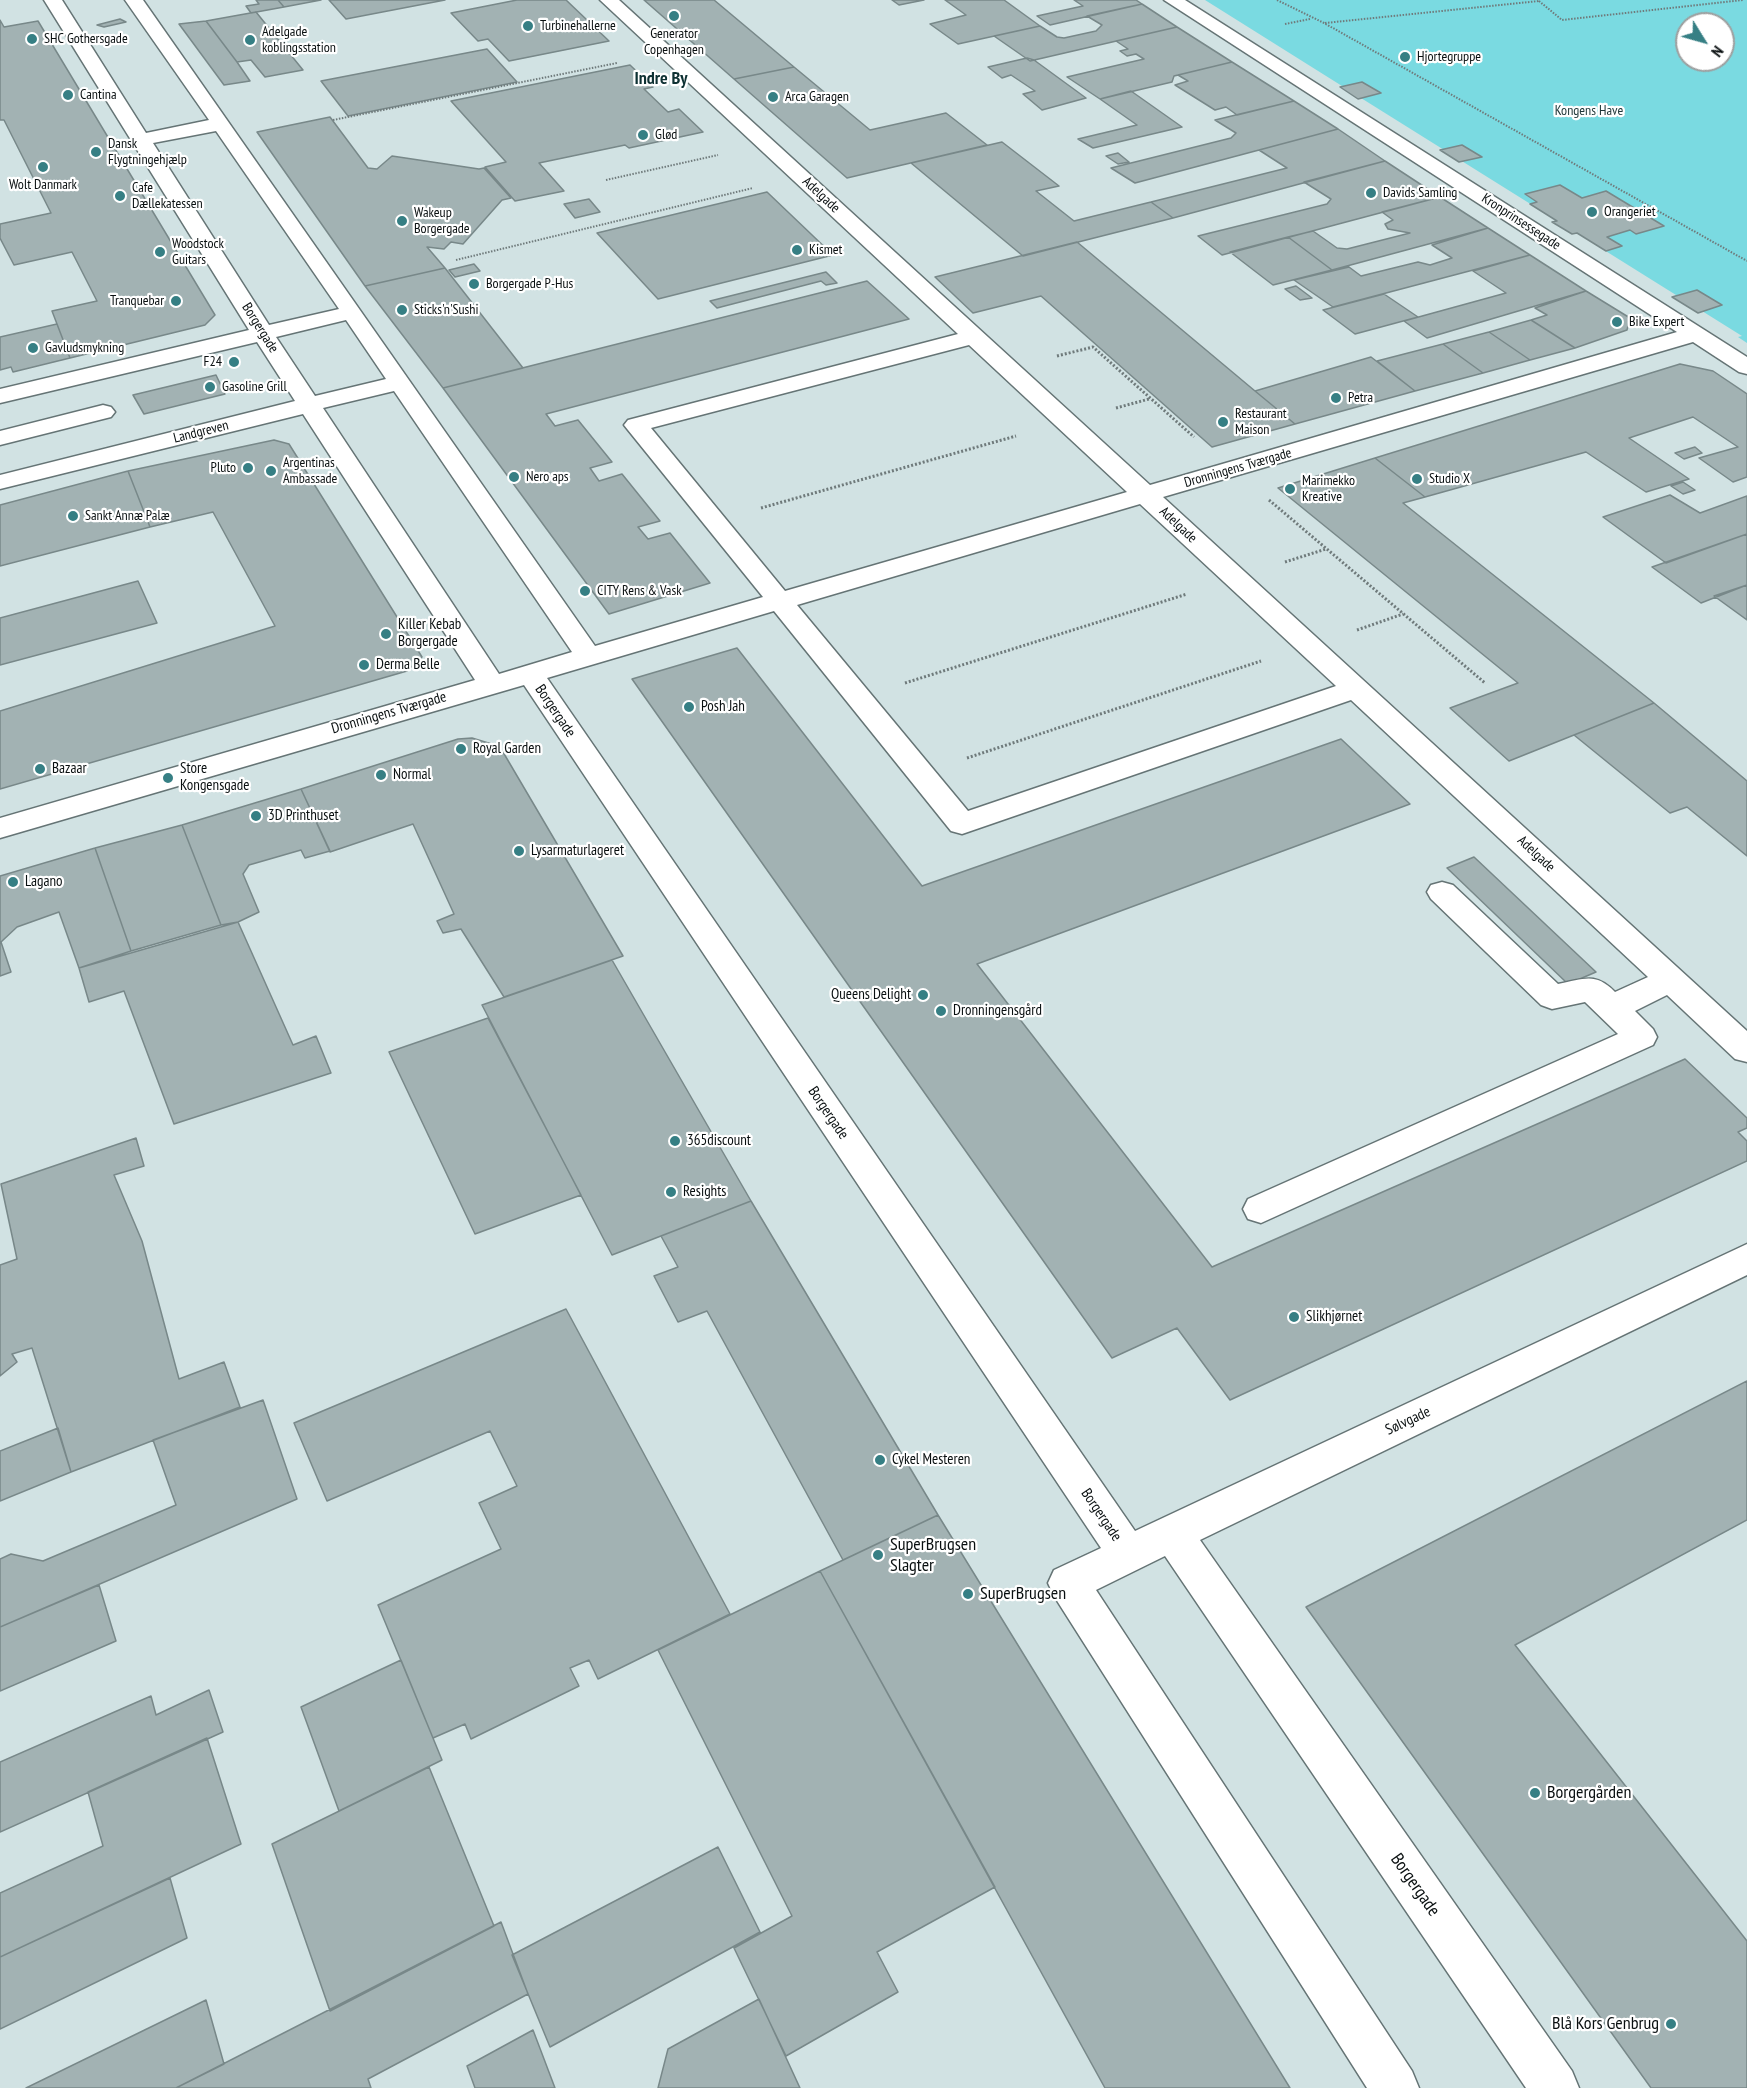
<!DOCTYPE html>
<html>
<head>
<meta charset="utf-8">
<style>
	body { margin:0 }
	#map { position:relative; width:1747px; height:2088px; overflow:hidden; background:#d1e2e3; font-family:"PT Sans Narrow",sans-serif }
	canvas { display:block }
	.north { position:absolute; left:1675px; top:12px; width:60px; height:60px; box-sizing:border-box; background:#fff; border:2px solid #9d9f9f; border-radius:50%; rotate:127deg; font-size:16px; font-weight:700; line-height:24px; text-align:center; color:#090f10 }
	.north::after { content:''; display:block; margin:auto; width:21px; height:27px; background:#367f84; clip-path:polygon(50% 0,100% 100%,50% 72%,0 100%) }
</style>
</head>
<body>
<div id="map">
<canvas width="1747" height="2088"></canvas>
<div class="north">N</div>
</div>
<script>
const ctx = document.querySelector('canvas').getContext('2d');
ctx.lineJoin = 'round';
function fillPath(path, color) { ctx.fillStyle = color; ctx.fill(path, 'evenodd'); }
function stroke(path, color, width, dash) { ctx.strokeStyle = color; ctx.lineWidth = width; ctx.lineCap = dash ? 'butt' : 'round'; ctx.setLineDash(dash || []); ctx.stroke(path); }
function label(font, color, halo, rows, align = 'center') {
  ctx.font = font + ' "PT Sans Narrow",sans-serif'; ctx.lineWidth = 4.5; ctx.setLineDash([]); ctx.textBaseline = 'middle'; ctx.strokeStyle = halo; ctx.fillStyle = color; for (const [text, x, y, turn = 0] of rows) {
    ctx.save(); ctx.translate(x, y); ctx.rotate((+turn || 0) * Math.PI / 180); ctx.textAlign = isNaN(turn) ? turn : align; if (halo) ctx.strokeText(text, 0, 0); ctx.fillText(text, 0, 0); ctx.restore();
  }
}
fillPath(new Path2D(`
	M1205,0H1747V343L1738,337L1742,336L1702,311L1698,313L1672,297L1676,295L1361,98L1358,99L1340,87L1342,86ZM1687,24H1723V60H1687Z`), '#7adae1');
const building = new Path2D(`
	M256,0H278L284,7L251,13L246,6L259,4Z
	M278,0H321L284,7Z
	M329,0H445L346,19Z
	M517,0H566L609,41L509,61L488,39L478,41L451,13Z
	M644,0H714L794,67L734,79Z
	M892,0H924L899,5Z
	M945,0H1004L1040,26L958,44L930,24L966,15Z
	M1074,0H1136L1142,4L1050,25L1037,16L1083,6Z
	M1142,4L1177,27L1030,61L994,36L1040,26L1057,37L1064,38L1096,31L1102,25L1087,16Z
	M256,12L303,70L265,77L251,60L237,62L206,21Z
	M120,19L126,22L104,27L97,25Z
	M0,20L4,27L38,21L215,315L205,325L70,358L52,311L97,301L72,252L14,265L0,238V224L51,213L4,120H0Z
	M206,21L237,62L250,81L224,85L179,24Z
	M1177,27L1232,62L1174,76L1172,82L1100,99L1067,77L1144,59L1136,54L1127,56L1120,51L1128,49L1116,41Z
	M487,49L517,82L348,116L321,81Z
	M1027,58L1034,60L1086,98L1042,110L1023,94L1035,91L1011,75L1002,78L988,67Z
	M1232,62L1294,101L1237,115L1226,107L1215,110L1175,85L1188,81L1178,75Z
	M630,65L653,87L644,89L668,112L679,109L703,132L629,148L625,145L539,163L564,191L515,201L485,167L506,162L451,101Z
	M794,67L870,130L946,113L987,145L847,178L734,79Z
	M1362,82L1381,93L1358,99L1340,87Z
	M1131,91L1182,127L1093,148L1078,139L1137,125L1100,99Z
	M1294,101L1338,129L1135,183L1111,168L1231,138L1236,133L1215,120Z
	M330,117L368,168L377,169L392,156L479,169L484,168L511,198L502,200L463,244L451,242L444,249L427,247L445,268L365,286L257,132Z
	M1338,129L1385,161L1173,218L1151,202L1287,168L1259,150Z
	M1002,142L1059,186L1036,191L1074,221L1151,202L1173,218L1023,256L911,163Z
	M1462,145L1482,157L1459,162L1440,150Z
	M1118,153L1129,162L1118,164L1106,156Z
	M1385,161L1440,197L1222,255L1198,236L1327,204L1331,199L1304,182Z
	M1560,185L1582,198L1606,191L1664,226L1636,234L1630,230L1607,237L1622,246L1606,251L1577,233L1572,234L1552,222L1557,221L1530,204L1537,202L1525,194Z
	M767,192L833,255L658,299L597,233Z
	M1440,197L1488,228L1332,270L1288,237L1313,231L1337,248L1347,249L1410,233L1388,229L1385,224L1393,220L1382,212Z
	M589,199L600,212L575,218L564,204Z
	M1488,228L1530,255L1333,307L1294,280L1349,267L1361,276L1418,262L1430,265L1452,258L1432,245Z
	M1288,237L1332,270L1273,285L1230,252Z
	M1077,242L1255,391L1295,424L1212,447L1041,296L973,313L935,277Z
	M1530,255L1586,291L1427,338L1404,321L1506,293L1473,271Z
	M474,264L480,271L455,277L449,270Z
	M445,268L523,368L443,388L365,286Z
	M826,272L837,283L826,285L821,281L717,308L710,301Z
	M867,281L909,319L546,414L555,426L578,420L612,462L590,468L599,481L622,474L660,521L638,527L648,539L670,533L710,583L609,614L443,388Z
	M1296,286L1312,298L1300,300L1285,289Z
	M1697,290L1722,305L1698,313L1672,297Z
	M1586,291L1630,318L1627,330L1575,348L1531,320L1547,315L1535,308Z
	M1384,294L1418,317L1355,334L1323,310Z
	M1531,320L1575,348L1530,360L1489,332Z
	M57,324L70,358L13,372L11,367L0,370V337Z
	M1489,332L1530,360L1483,373L1443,344Z
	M1443,344L1483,373L1415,391L1377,361Z
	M1371,357L1415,391L1295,424L1255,391Z
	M1680,364L1713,371L1747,394V477L1733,482L1699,458L1738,447L1693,417L1629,438L1689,479L1646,492L1586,452L1425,497L1375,458Z
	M216,375L225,394L144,414L133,395Z
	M274,440L289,444L422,657L407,671L0,789V711L275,626L213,512L150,527L128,471Z
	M1695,447L1702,453L1684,459L1675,453Z
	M1375,458L1425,497L1403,503L1654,703L1509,761L1450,708L1518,683L1278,488Z
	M128,471L150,527L0,566V505Z
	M1683,482L1695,490L1683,494L1671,486Z
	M1670,495L1700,513L1747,496V534L1666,563L1603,517Z
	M1747,534V585L1701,603L1652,567Z
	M138,581L157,623L0,665V618Z
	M1747,585V620L1714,596Z
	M737,648L922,886L1341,739L1410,804L977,964L1212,1267L1685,1059L1747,1118V1128L1738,1132L1747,1141V1161L1230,1400L1177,1328L1112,1358L632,679Z
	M1654,703L1747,781V856L1687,807L1670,813L1574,735Z
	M472,738L495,745L503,752L623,956L504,997L461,929L443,933L437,921L454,914L413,824L330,852L301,789L458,739Z
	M301,789L330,851L305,858L301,850L249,865L243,874L259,912L238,922L221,925L182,825Z
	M182,825L221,925L131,951L95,848Z
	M95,848L131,951L79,968L59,912L17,927L1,942L11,972L0,976V876Z
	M1474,857L1596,972L1568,984L1447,868Z
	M238,922L293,1045L316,1036L331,1073L174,1124L124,991L89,1002L79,968Z
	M612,960L751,1201L612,1255L482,1005Z
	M488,1018L581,1195L475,1234L389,1052Z
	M136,1138L144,1166L114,1175L142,1241L179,1379L224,1362L240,1407L71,1472L32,1348L12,1354L17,1362L0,1376V1265L17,1259L1,1184Z
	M751,1201L938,1515L843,1560L707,1311L678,1322L654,1276L678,1267L661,1236Z
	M566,1309L730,1614L598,1679L589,1660L570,1668L579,1686L471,1739L465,1724L433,1738L378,1605L501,1549L479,1503L517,1486L490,1431L327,1501L294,1423Z
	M1747,1381V1520L1515,1645L1747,1941V2088H1651L1306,1607Z
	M263,1400L297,1499L0,1627V1559L11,1554L43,1561L176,1505L153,1440Z
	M58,1428L71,1472L0,1501V1451Z
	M938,1515L1290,2088H1105L820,1571Z
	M820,1571L995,1887L877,1952L898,1992L786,2056L734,1948L792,1916L658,1650Z
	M99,1585L116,1641L0,1691V1627Z
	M401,1660L442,1760L339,1811L301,1707Z
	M209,1690L223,1732L0,1832V1762L151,1696L156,1715Z
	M207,1738L241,1844L0,1957V1893L103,1846L88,1792Z
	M429,1767L494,1926L330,2011L272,1844Z
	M718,1847L760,1932L550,2047L512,1955Z
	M170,1878L187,1938L0,2029V1957Z
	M501,1922L528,1994L368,2079L371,2088H176Z
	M759,1999L800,2088H658L668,2049Z
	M206,2000L224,2064L176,2088H26Z
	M533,2030L555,2088H475L467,2066Z`);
fillPath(building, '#a2b2b3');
stroke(building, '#788889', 1.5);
const minor = new Path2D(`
	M44,0H62L146,133L209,120L125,0H143L595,646L763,597L628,430L624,425L628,420L958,334L600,0H619L1150,485L1677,332L1164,0H1185L1747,357V374L1739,372L1693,342L1163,497L1747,1031V1062L1735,1059L1667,995L1635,1011L1653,1029L1657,1037L1653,1045L1261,1223L1248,1219L1243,1209L1248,1199L1618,1034L1585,1002L1552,1009L1541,1005L1431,899L1427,892L1431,885L1442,882L1453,885L1558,984C1585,979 1595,972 1615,992L1648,977L1351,700L962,834L951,831L774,611L547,678L1135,1531L1747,1244V1275L1200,1540L1572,2071L1579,2088H1526L1165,1556L1096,1590L1412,2071L1419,2088H1367L1054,1596L1048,1583L1054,1570L1101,1548L524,685L0,838V818L475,680L303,414L0,489V475L295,401L257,342L0,403V389L249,330ZM216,131L339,309L269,325L153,143ZM346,320L386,379L315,396L276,337ZM969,345L1127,492L785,591L651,428ZM394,391L572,652L499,674L323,408ZM1140,504L1336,686L968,811L797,605Z
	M103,405L111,407L115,412L111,417L0,445V431Z`);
stroke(minor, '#657475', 3);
stroke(new Path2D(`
	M1277,0L1324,23L1747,261
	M1539,1L1562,20L1743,0
	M1325,23L1539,1
	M1285,24L1310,19
	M333,120L617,63
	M606,180L718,155
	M456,260L753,188`), '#6f7a7b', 2, [1.5, 1.5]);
stroke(new Path2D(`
	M1057,356L1093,347L1194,437
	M1116,408L1149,399
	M1269,500L1485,683
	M761,508L1016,436
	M1285,562L1326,549
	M1357,630L1403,614
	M905,683L1187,594
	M967,758L1261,661`), '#6f7a7b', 3, [2, 2]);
fillPath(minor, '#fff');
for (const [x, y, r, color] of [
	[674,16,6,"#367f84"],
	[528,26,6,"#367f84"],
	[32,39,6,"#367f84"],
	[250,40,6,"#367f84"],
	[1405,57,6,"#367f84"],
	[68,95,6,"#367f84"],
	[773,97,6,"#367f84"],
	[643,135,6,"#367f84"],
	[96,152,6,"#367f84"],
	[43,167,6,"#367f84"],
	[1371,193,6,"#367f84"],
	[120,196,6,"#367f84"],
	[1592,212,6,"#367f84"],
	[402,221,6,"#367f84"],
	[797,250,6,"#367f84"],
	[160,252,6,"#367f84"],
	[474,284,6,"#367f84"],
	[176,301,6,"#367f84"],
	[402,310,6,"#367f84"],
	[1617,322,6,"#367f84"],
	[33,348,6,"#367f84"],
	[234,362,6,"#367f84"],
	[210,387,6,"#367f84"],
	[1336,398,6,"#367f84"],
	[1223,422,6,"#367f84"],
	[248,468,6,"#367f84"],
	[271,471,6,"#367f84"],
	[514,477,6,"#367f84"],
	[1417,479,6,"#367f84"],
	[1290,489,6,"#367f84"],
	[73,516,6,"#367f84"],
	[585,591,6,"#367f84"],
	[386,634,6,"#367f84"],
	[364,665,6,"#367f84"],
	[689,707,6,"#367f84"],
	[461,749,6,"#367f84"],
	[40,769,6,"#367f84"],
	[381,775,6,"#367f84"],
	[168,778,6,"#367f84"],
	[256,816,6,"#367f84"],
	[519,851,6,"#367f84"],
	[13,882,6,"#367f84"],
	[923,995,6,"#367f84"],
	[941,1011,6,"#367f84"],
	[675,1141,6,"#367f84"],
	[671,1192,6,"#367f84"],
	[1294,1317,6,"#367f84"],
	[880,1460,6,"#367f84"],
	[878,1555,6,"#367f84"],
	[968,1594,6,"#367f84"],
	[1535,1793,6,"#367f84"],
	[1671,2024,6,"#367f84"]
]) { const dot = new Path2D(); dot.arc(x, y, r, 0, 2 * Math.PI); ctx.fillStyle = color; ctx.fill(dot); stroke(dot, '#fff', 2); }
label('14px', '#090f10', '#fff', [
	["Turbinehallerne",540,26],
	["Adelgade",262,32],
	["koblingsstation",262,48],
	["Generator",674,34,"center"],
	["Copenhagen",674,50,"center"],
	["SHC Gothersgade",44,39],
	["Hjortegruppe",1417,57],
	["Cantina",80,95],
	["Arca Garagen",785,97],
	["Glød",655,135],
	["Dansk",108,144],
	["Flygtningehjælp",108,160],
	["Wolt Danmark",43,185,"center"],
	["Cafe",132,188],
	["Dællekatessen",132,204],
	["Davids Samling",1383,193],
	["Orangeriet",1604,212],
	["Wakeup",414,213],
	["Borgergade",414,229],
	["Woodstock",172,244],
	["Guitars",172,260],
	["Kismet",809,250],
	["Borgergade P-Hus",486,284],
	["Tranquebar",164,301,"right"],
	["Sticks'n'Sushi",414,310],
	["Bike Expert",1629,322],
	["Gavludsmykning",45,348],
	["F24",222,362,"right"],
	["Gasoline Grill",222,387],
	["Petra",1348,398],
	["Restaurant",1235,414],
	["Maison",1235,430],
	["Argentinas",283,463],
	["Ambassade",283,479],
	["Pluto",236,468,"right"],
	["Nero aps",526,477],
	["Studio X",1429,479],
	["Marimekko",1302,481],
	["Kreative",1302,497],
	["Sankt Annæ Palæ",85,516],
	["CITY Rens & Vask",597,591]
], 'left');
label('14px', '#1e3537', '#fff', [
	["Kongens Have",1589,111]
]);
label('14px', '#090f10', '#fff', [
	["Adelgade",821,195,43],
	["Kronprinsessegade",1521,222,33],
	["Borgergade",260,328,58],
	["Landgreven",201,432,-14],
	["Dronningens Tværgade",1238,468,-16],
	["Adelgade",1178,525,43],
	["Adelgade",1536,854,43]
]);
label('15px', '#090f10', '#fff', [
	["Killer Kebab",398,625],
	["Borgergade",398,642],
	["Derma Belle",376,665],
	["Posh Jah",701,707],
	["Royal Garden",473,749],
	["Bazaar",52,769],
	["Store",180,769],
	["Kongensgade",180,786],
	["Normal",393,775],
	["3D Printhuset",268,816],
	["Lysarmaturlageret",531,851],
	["Lagano",25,882],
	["Queens Delight",911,995,"right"],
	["Dronningensgård",953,1011],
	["365discount",687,1141],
	["Resights",683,1192],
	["Slikhjørnet",1306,1317],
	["Cykel Mesteren",892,1460]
], 'left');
label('15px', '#090f10', '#fff', [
	["Borgergade",555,711,56],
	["Dronningens Tværgade",389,713,-16],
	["Borgergade",828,1113,56],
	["Sølvgade",1408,1421,-25],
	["Borgergade",1101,1515,56]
]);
label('bold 18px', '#0e3133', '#fff', [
	["Indre By",661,79]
]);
label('18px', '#090f10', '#fff', [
	["SuperBrugsen",890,1545],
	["Slagter",890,1566],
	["SuperBrugsen",980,1594],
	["Borgergården",1547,1793],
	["Blå Kors Genbrug",1659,2024,"right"]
], 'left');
label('18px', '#090f10', '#fff', [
	["Borgergade",1415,1885,55]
]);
</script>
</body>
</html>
